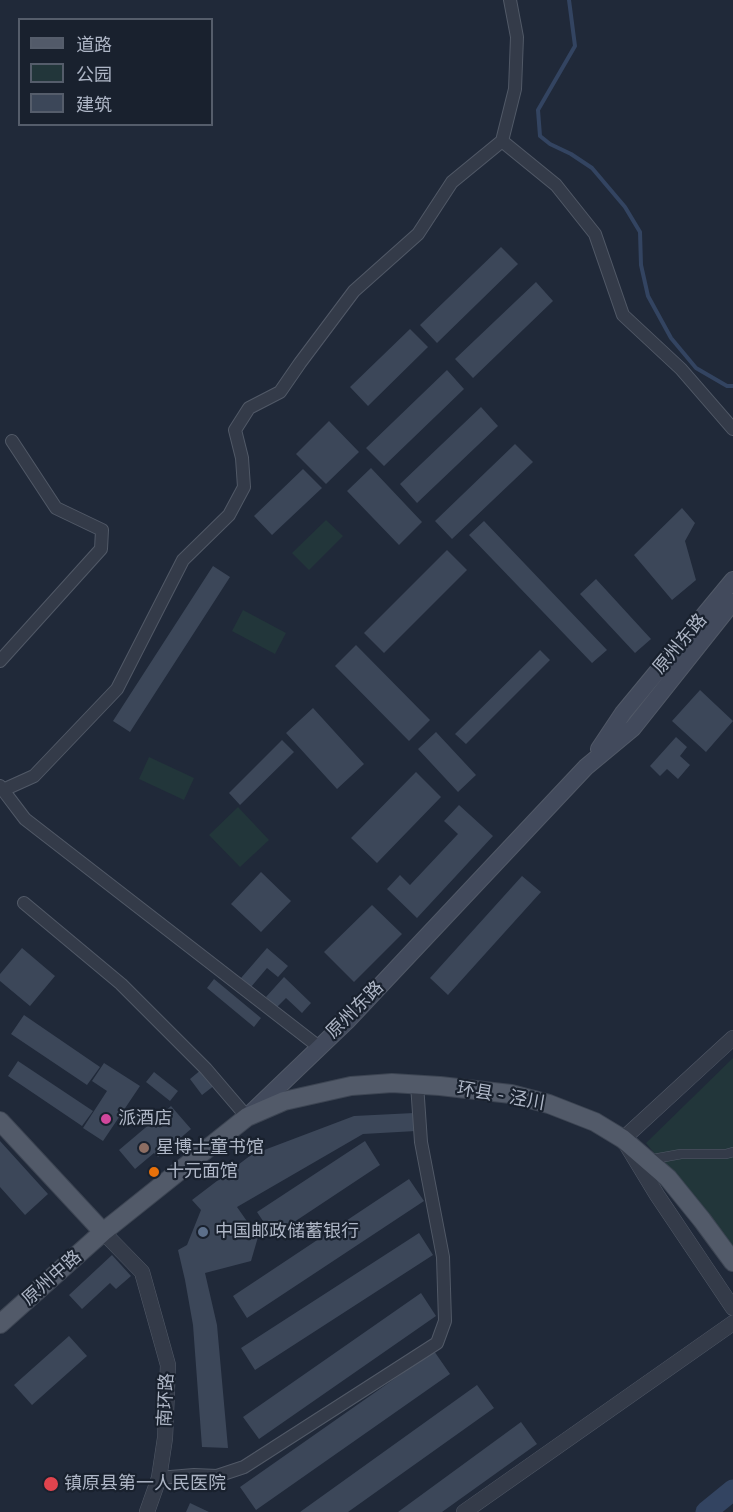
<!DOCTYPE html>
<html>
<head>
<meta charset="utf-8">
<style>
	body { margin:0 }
	#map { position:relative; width:733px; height:1512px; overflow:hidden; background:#202939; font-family:Quicksand,"Noto Sans SC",sans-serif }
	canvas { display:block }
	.legend { position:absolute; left:18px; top:18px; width:195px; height:108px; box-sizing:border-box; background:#19212e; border:2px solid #555d6b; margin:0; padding:8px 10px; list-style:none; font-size:18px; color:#aeb6c6 }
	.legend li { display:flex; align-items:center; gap:12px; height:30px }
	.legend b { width:30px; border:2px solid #555d6b }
</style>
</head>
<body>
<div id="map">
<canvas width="733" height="1512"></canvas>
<ul class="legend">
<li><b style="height:8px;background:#525a69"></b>道路</li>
<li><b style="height:16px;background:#22363a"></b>公园</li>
<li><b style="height:16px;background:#3c4759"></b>建筑</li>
</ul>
</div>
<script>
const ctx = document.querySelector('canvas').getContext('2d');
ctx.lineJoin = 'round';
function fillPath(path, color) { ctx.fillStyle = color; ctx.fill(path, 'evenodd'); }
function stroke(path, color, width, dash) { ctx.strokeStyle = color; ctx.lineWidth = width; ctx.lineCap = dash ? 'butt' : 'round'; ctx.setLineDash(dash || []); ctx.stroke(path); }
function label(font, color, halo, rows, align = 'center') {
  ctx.font = font + ' Quicksand,"Noto Sans SC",sans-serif'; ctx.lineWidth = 4.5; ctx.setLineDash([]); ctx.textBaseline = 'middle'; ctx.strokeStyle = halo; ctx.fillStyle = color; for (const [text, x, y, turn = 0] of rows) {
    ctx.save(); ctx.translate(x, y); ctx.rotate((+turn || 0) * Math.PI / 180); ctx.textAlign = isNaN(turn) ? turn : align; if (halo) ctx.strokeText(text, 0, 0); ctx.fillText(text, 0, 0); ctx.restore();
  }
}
fillPath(new Path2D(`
	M326,520L343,536L309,570L292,553Z
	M243,610L286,633L275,654L232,631Z
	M149,757L194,778L184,800L139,779Z
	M238,807L269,840L240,867L209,835Z
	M733,1058V1250L646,1143Z`), '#22363a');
stroke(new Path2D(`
	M569,0L575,46L538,110L540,136L550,144L571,154L592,168L625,207L640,232L641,265L648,296L671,338L696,368L727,386H733`), '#334461', 4);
stroke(new Path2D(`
	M706,1512L733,1490`), '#334461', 21);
fillPath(new Path2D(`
	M501,247L518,264L437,343L420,325Z
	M536,282L553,301L473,378L455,359Z
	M410,329L428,347L368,406L350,387Z
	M447,370L464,389L384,466L366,448Z
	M481,407L498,426L417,503L400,484Z
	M329,421L359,452L326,484L296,454Z
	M515,444L533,462L452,539L435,521Z
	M371,468L422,522L399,545L347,491Z
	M303,469L322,488L272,535L254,516Z
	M682,508L695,523L685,541L696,580L672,600L634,555Z
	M484,521L607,650L592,663L469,535Z
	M447,550L467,570L384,653L364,633Z
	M213,566L230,577L130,732L113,721Z
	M596,579L651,639L635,653L580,594Z
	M356,645L430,720L409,741L335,666Z
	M540,650L550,660L466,744L455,734Z
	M700,690L733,721L706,752L672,721Z
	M313,708L364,764L337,789L286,733Z
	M436,732L476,775L458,792L418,749Z
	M676,737L687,747L680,756L690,765L678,779L667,769L660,776L650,766Z
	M282,740L294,752L240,805L229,793Z
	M416,772L441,797L377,863L351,838Z
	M459,805L493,836L417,918L387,889L400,875L410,885L458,834L444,821Z
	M261,872L291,901L261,932L231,904Z
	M522,876L541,892L448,995L430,978Z
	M372,905L402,934L354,982L324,952Z
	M22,948L55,976L30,1006L0,981V974Z
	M267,948L288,966L278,977L267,968L251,987L241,978Z
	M284,977L311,1003L302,1013L286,998L277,1007L266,997Z
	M214,979L261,1018L254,1027L207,988Z
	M24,1015L100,1067L87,1085L11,1034Z
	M18,1061L93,1111L82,1126L8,1076Z
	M104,1063L140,1086L103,1141L83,1128L107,1091L92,1081Z
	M202,1069L215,1085L202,1095L190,1079Z
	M154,1072L178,1091L170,1101L146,1082Z
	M171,1106L191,1129L158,1157L154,1153L135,1169L119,1150Z
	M414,1113L416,1131L363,1134L237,1207L258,1237L251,1261L205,1273L217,1325L228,1448L202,1447L193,1325L185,1280L178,1250L187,1245L201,1210L192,1200L251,1155L354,1116Z
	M0,1141L48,1194L25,1215L0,1187Z
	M365,1141L380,1165L273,1236L257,1212Z
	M409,1179L424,1201L247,1318L233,1296Z
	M419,1233L433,1255L255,1370L241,1348Z
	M112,1255L131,1276L116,1289L110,1283L82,1309L69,1295Z
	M421,1293L436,1316L259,1439L243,1417Z
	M69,1336L87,1356L32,1405L14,1385Z
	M434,1351L450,1374L256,1510L240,1487Z
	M477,1385L494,1408L348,1512H300Z
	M521,1422L537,1444L442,1512H398Z
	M190,1503L209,1512H186Z`), '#3c4759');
const pedestrian = new Path2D(`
	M648,1160L681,1154H726L733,1152`);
const minor = new Path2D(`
	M502,141L556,185L595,234L623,315L681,369L733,429
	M0,661L101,549L102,530L56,508L12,441
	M0,786L25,819L319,1047
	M3,790L34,776L117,689L183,560L229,515L244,487L242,458L235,430L249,408L280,392L300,363L354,291L418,234L452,182L502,141L515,89L517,37L510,0
	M24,903L121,984L206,1069L247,1117
	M159,1478L194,1475L217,1476L244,1467L437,1343L445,1321L443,1257L421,1142L417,1084`);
const tertiary = new Path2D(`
	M733,1038L623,1139L657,1195L733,1308
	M103,1232L142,1272L168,1365L165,1438L159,1478L147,1512
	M464,1512L733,1323`);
const secondary = new Path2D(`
	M599,749L623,713L733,580
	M250,1114L347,1021L586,767L633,728L733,602`);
const primary = new Path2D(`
	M0,1121L103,1232
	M0,1324L103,1232L247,1117L284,1101L351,1086L392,1083L440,1086L511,1094L549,1104L595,1122L623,1139L668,1178L702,1220L733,1262`);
stroke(pedestrian, '#515967', 10);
stroke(minor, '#515967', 14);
stroke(tertiary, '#515967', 16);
stroke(secondary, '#515967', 18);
stroke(primary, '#3d4553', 20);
stroke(pedestrian, '#343b49', 9);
stroke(minor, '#343b49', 12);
stroke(tertiary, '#343b49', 15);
stroke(secondary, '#424a5c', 16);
stroke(primary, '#525a69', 18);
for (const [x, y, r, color] of [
	[106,1119,6,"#d1479c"],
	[144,1148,6,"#8d6e63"],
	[154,1172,6,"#e8710a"],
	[203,1232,6,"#5c6f8a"],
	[51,1484,8,"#e0444e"]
]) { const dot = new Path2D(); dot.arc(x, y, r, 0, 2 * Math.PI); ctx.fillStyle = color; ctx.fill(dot); stroke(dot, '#19212e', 2); }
label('18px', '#aeb6c6', '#19212e', [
	["原州东路",680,644,-50],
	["原州东路",355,1010,-45],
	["环县 - 泾川",501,1096,10],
	["原州中路",52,1278,-42],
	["南环路",166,1400,-87]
]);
label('18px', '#aeb6c6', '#19212e', [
	["派酒店",118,1119],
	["星博士童书馆",156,1148],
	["十元面馆",166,1172],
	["中国邮政储蓄银行",215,1232],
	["镇原县第一人民医院",64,1484]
], 'left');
</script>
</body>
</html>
